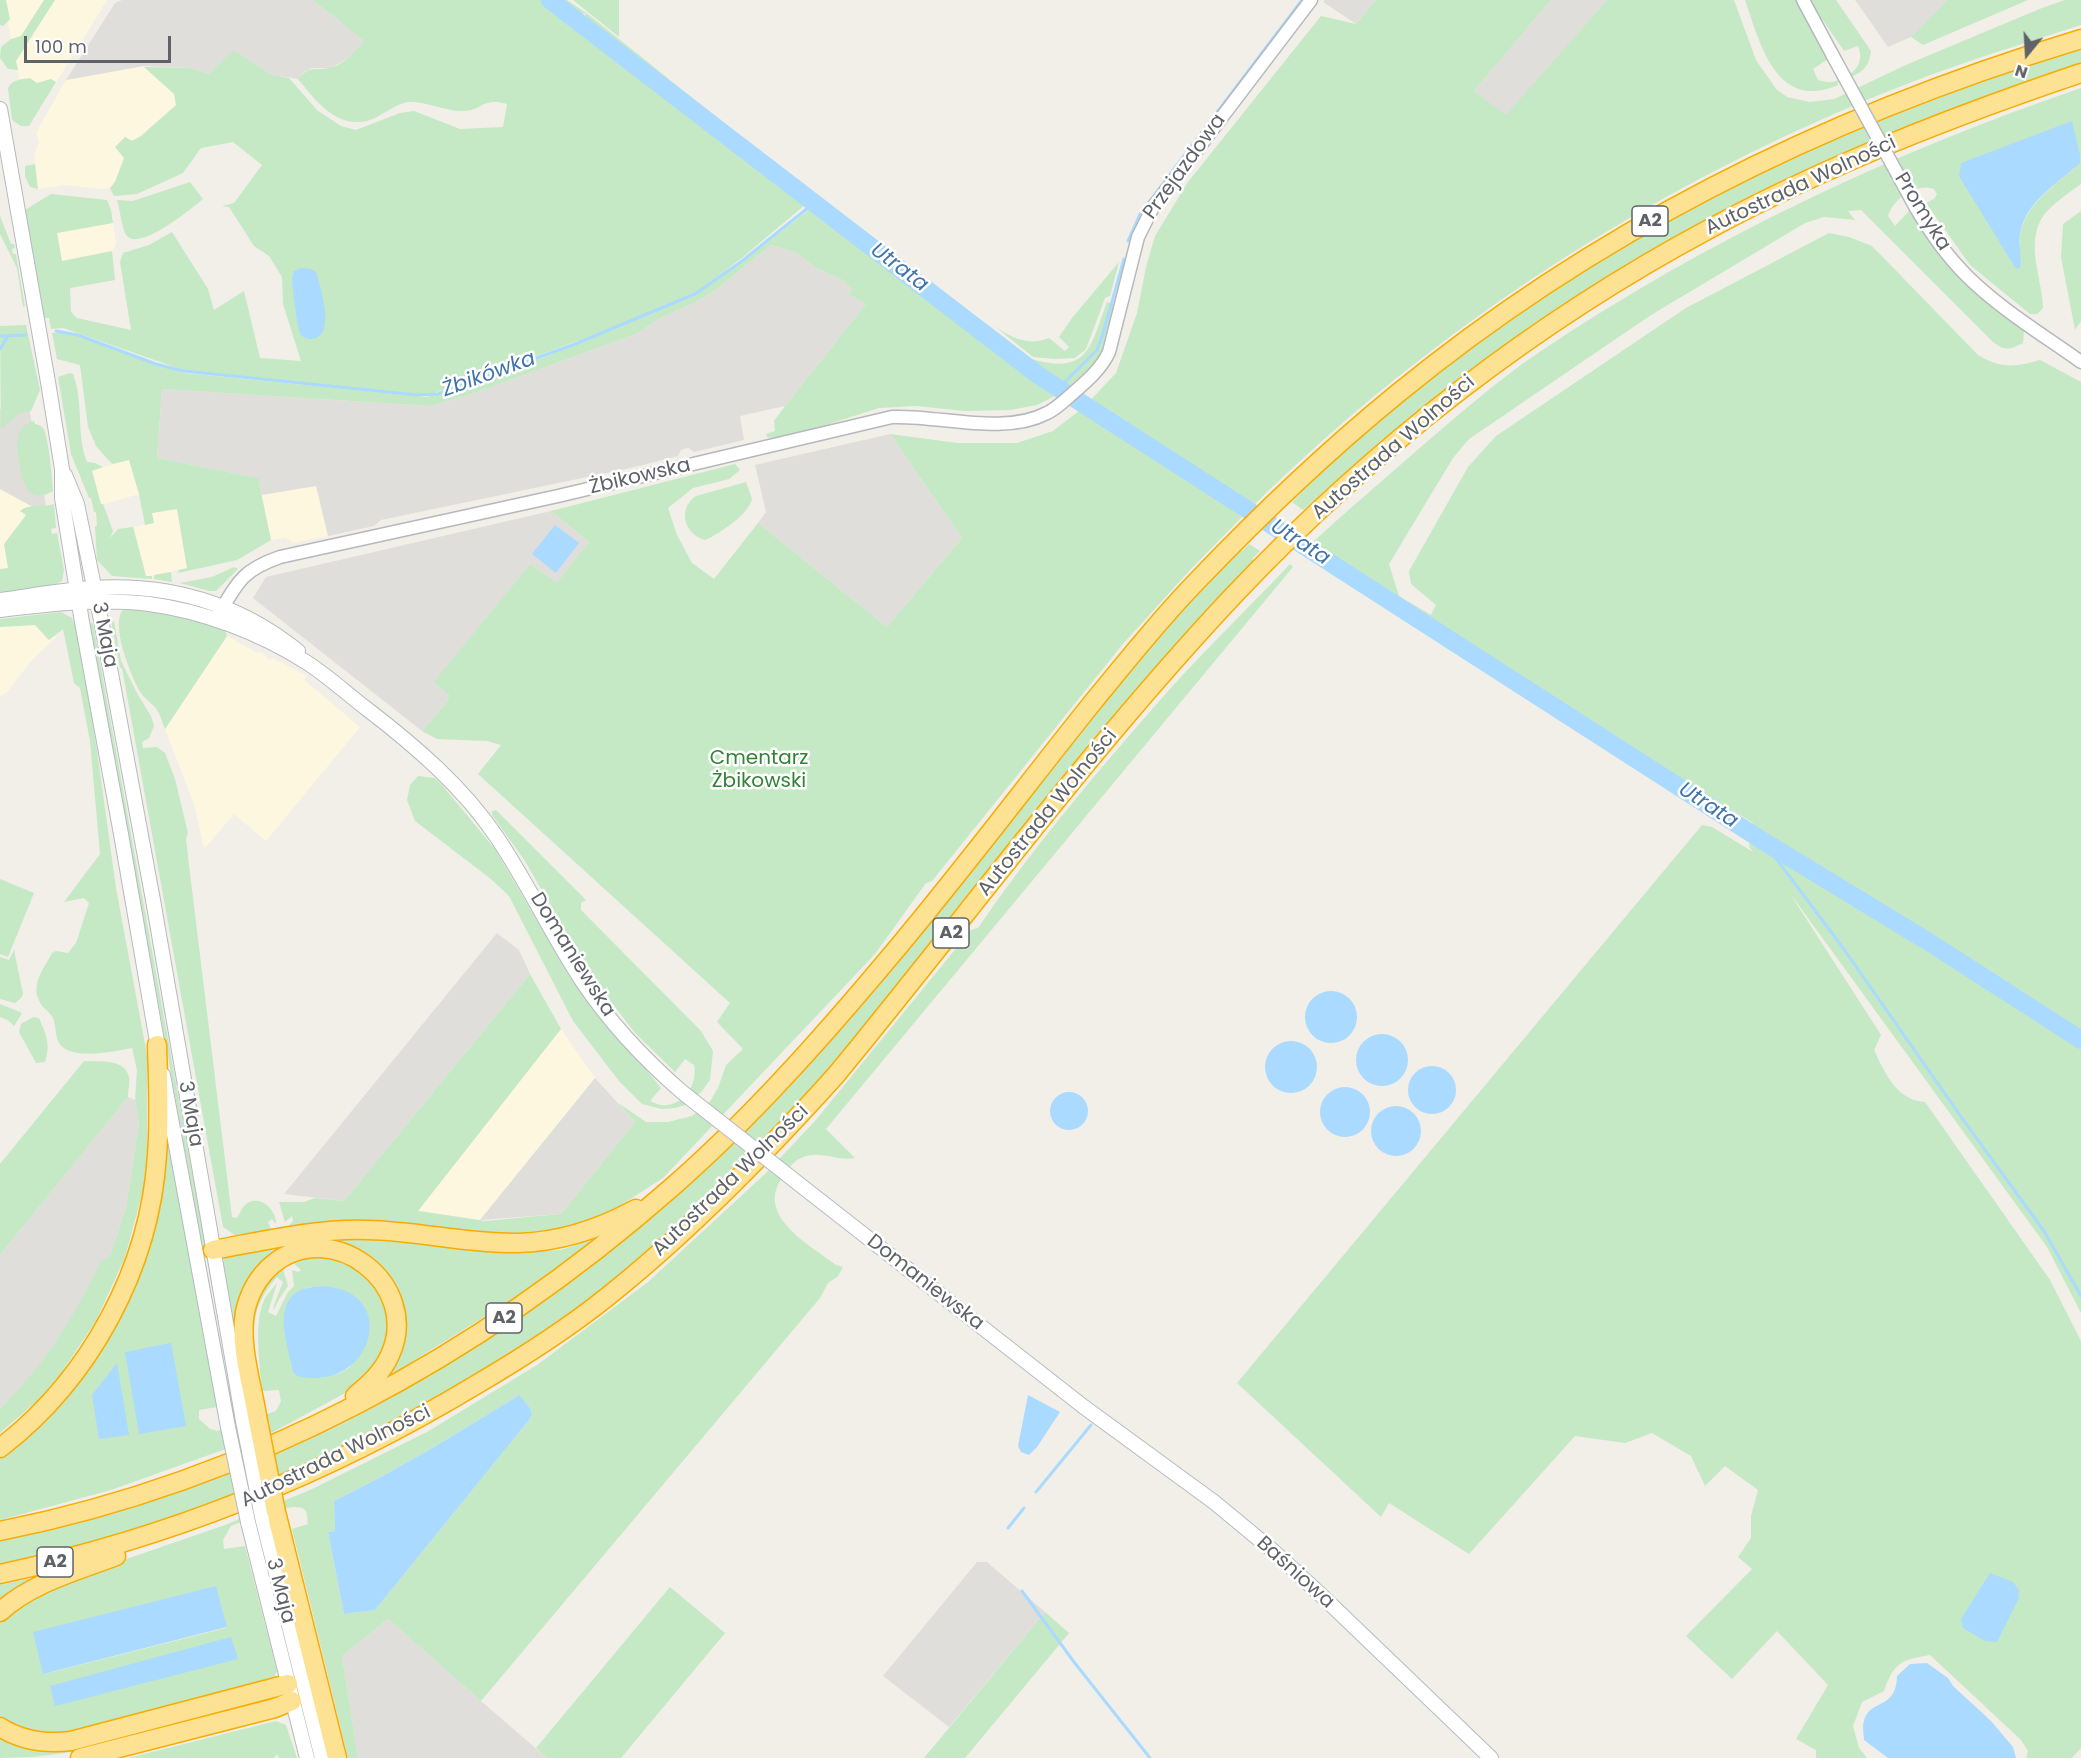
<!DOCTYPE html>
<html>
<head>
<meta charset="utf-8">
<style>
	body { margin:0 }
	#map { position:relative; width:2081px; height:1758px; overflow:hidden; background:#f1efe8; font-family:Poppins,sans-serif }
	canvas { display:block }
	.north { position:absolute; left:1997px; top:24px; width:60px; height:60px; -webkit-text-stroke:4px #fff; paint-order:stroke; rotate:198deg; font-size:16px; font-weight:700; line-height:24px; text-align:center; color:#5f6368 }
	.north::after { content:''; display:block; margin:auto; width:21px; height:27px; background:#5f6368; clip-path:polygon(50% 0,100% 100%,50% 72%,0 100%) }
	.scale { position:absolute; left:24px; top:36px; width:147px; height:27px; box-sizing:border-box; border:3px solid #5f6368; border-top:0; padding-left:8px; font-size:18px; line-height:21px; white-space:nowrap; color:#5f6368; -webkit-text-stroke:4px #fff; paint-order:stroke }
</style>
</head>
<body>
<div id="map">
<canvas width="2081" height="1758"></canvas>
<div class="north">N</div>
<div class="scale">100 m</div>
</div>
<script>
const ctx = document.querySelector('canvas').getContext('2d');
ctx.lineJoin = 'round';
function fillPath(path, color) { ctx.fillStyle = color; ctx.fill(path, 'evenodd'); }
function stroke(path, color, width, dash) { ctx.strokeStyle = color; ctx.lineWidth = width; ctx.lineCap = dash ? 'butt' : 'round'; ctx.setLineDash(dash || []); ctx.stroke(path); }
function label(font, color, halo, rows, align = 'center') {
  ctx.font = font + ' Poppins,sans-serif'; ctx.lineWidth = 5; ctx.setLineDash([]); ctx.textBaseline = 'middle'; ctx.strokeStyle = halo; ctx.fillStyle = color; for (const [text, x, y, turn = 0] of rows) {
    ctx.save(); ctx.translate(x, y); ctx.rotate((+turn || 0) * Math.PI / 180); ctx.textAlign = isNaN(turn) ? turn : align; if (halo) ctx.strokeText(text, 0, 0); ctx.fillText(text, 0, 0); ctx.restore();
  }
}
fillPath(new Path2D(`
	M4,0H107L29,126L11,39Z
	M144,66L174,94L176,105L141,136L115,147L124,158L115,182L110,188L103,189L65,185L38,189L34,155L39,142L36,133L66,80Z
	M113,223L116,244L112,251L62,261L57,232Z
	M129,460L139,494L101,505L92,470Z
	M316,485L328,536L292,543L290,540L284,538L271,540L262,495Z
	M0,489L33,507L46,506L56,563L0,591Z
	M177,509L187,568L146,577L134,527L153,523L151,513Z
	M35,625L48,640L54,635L56,637L31,661L7,692L0,696V627Z
	M227,636L257,653L261,652L269,660L273,658L307,676L304,680L360,727L266,841L234,814L204,849L195,807L165,729Z
	M561,1029L595,1078L480,1220L417,1210Z`), '#fef7e0');
fillPath(new Path2D(`
	M122,0H313L364,41L351,56L331,68H312L304,72L298,79L272,75L237,52H232L209,74L190,68L144,66L66,80L115,3Z
	M1325,0H1376L1356,24L1323,2Z
	M1551,0H1607L1506,116L1474,91Z
	M1855,0H1947L1911,37L1888,47Z
	M771,245L797,253L816,268L841,279L852,289L848,294L866,304L785,406L740,416L744,440L694,452L689,448L684,449L681,450L678,456L635,467L381,520L374,526L328,536L316,486L262,495L257,478L157,458L162,389L430,406L474,393L636,334L662,317L692,304L713,292Z
	M28,401L46,506L37,508L33,507L0,489V409Z
	M890,434L962,538L887,627L758,523L766,512L755,465Z
	M551,511L589,542L557,584L530,564L435,682L449,694L447,702L422,731L253,598L266,577Z
	M497,933L519,950L530,974L344,1201L284,1194Z
	M595,1078L635,1122L561,1214L480,1220Z
	M128,1097L135,1100L139,1123L126,1208L110,1256L68,1325L40,1365L20,1389L0,1409V1255Z
	M977,1562H987L1045,1612L949,1727L883,1676Z
	M388,1619L481,1701L547,1758H358L342,1656Z`), '#e0deda');
fillPath(new Path2D(`
	M0,0H6L10,19L3,26L0,25Z
	M44,0H55L16,61L18,70L8,69L0,58L1,47L11,39L21,36Z
	M313,0H541L806,204L743,257L697,292L605,331L432,394L420,395L183,370L63,328L51,329L49,318H44L25,210L51,194L107,200L111,210L113,223L57,233L62,261L112,251L115,280L70,288L71,312L77,318L131,330L120,262L123,253L149,245L172,232L208,289L214,310L244,291L260,358L301,361L283,304L282,277L269,256L254,246L229,207L222,206L234,203L262,165L233,142L201,148L183,173L137,194L114,196L110,188L115,182L124,158L115,147L125,137L132,141L141,136L176,105L174,94L144,67L190,68L209,74L231,52H237L272,75L289,78L317,110L341,126L356,130L400,113L414,111L460,129L503,127L507,104C482,97 482,111 463,111C447,112 422,100 408,102C395,104 382,116 370,120C337,130 316,101 298,79C310,65 313,71 329,68C344,65 355,51 364,41Z
	M557,0H567L589,15L735,132L1032,359C1089,376 1091,345 1107,302L1117,304C1105,348 1105,358 1068,387L1012,349L587,23L585,13L577,15Z
	M573,0H619V37Z
	M1376,0H1551L1474,91L1506,115L1607,0H1734L1756,60L1776,89L1787,97L1810,102L1834,99L1908,64L2042,8L2065,0H2081V25C2002,50 1923,75 1848,108C1628,202 1424,337 1254,505L1241,497L1231,509L1242,517L1190,570L1122,645L932,881L926,883L875,954L663,1178L598,1220L556,1232L518,1236L287,1228L293,1221L292,1216L285,1222L279,1202H304L315,1198L344,1201L530,974L561,1029L418,1211L485,1221L561,1214L635,1122L618,1103L646,1122H668L692,1116L709,1103L718,1088L726,1065L743,1049L717,1022L730,1003L478,774L501,745L487,741L437,739L422,731L447,702L449,695L434,682L530,564L557,583L589,542L551,511L735,464L740,470L729,479L693,488L668,508L677,535L692,563L714,579L758,523L887,627L962,538L890,434L957,443H1017L1053,431L1083,408L1116,373L1137,313L1146,267L1155,236L1188,182L1321,16L1356,24Z
	M1745,0H1796L1828,59L1813,69L1818,80C1822,81 1829,83 1833,82C1851,77 1866,65 1858,46L1844,51L1809,0H1836L1871,51C1868,74 1856,74 1838,82V85C1776,112 1760,43 1745,0Z
	M1947,0H2028L1923,45L1911,37Z
	M2081,44V67L1671,244L1316,505L1312,502L1303,510L1292,502L1301,493L1297,490L1332,457L1465,348L1641,232L1857,124Z
	M30,78L37,83L51,79L56,82L29,126H21L12,120L8,88C12,80 21,79 30,78Z
	M2081,88V184C2070,192 2058,200 2048,210C2022,238 2042,275 2043,308L2037,314H2030L1970,265L1926,203L1934,199L1937,194L1934,189C1916,182 1893,199 1888,216L1895,226L1909,211L1949,266L1968,285L2024,331L2023,343C2010,350 2005,351 1993,342L1861,210L1848,211L1855,220L1824,217L1805,223L1651,315L1469,439L1453,458L1389,564L1399,596L1431,615L1436,605L1411,584L1409,571L1468,467L1496,436L1686,308L1829,233L1849,237L1872,246L1978,355C2000,369 2016,367 2040,360L2081,382V1313L2047,1247L1789,892L1881,1035L1874,1050C1885,1073 1896,1100 1925,1102L2050,1280L2081,1341V1748L2072,1758H2026L2028,1751L2021,1740L1930,1655C1901,1660 1894,1662 1884,1691L1862,1702L1853,1726L1859,1748L1867,1758H1816V1750L1796,1739L1828,1685L1777,1631L1732,1679L1686,1636L1752,1569L1738,1557L1751,1538V1516L1758,1490L1725,1466L1705,1486L1691,1456L1652,1433L1625,1443L1575,1436L1469,1554L1389,1503L1381,1517L1237,1383L1702,825L1712,827L1753,852L1749,847L1753,823L1427,622L1312,543C1345,512 1380,483 1414,453C1455,418 1496,381 1541,351C1708,239 1891,153 2081,88ZM1961,163L2075,168C2044,194 2011,215 2022,261Z
	M35,164L38,189L30,187L25,176V166Z
	M190,182L203,199C191,209 140,251 127,236C122,231 120,209 117,200L133,201Z
	M811,208L1002,354L1061,393L1037,405L1010,410L965,411L916,406L879,408L816,428L772,438L767,437L766,434L775,431L774,421L785,406L866,304L848,294L852,289L841,279L816,268L797,253L771,245L713,292L692,304L662,317L636,334L474,393L430,406L162,389L157,458L258,478L271,540L237,560L178,573L179,570L187,568L177,509L152,513L154,523L145,525L139,494L129,460L112,464L96,446L88,427L80,365L57,359L52,333L66,332L184,373L427,397L545,357L694,296L745,260Z
	M2081,211V321L2075,330L2061,257L2063,224Z
	M0,216L11,244H14L15,248L12,249L13,254H16L25,306L23,307L17,268L0,234Z
	M1119,262L1110,296L1105,298L1086,349L1075,358L1055,359L1033,357L992,324C1009,337 1028,347 1049,338L1065,351L1069,347L1059,337L1072,318Z
	M26,325L40,390L31,411L20,413L1,429L0,326Z
	M70,373L73,374C84,403 76,435 87,462L95,463L103,467L92,471L101,504H103L113,531L110,538L118,529L133,527L146,576H152V579L112,576L97,560L95,527L97,526L96,512H94L91,498H89L71,454L58,377Z
	M34,421L35,424C39,425 40,425 43,428C49,437 52,479 53,491C26,506 22,480 19,461C18,454 16,444 18,437C20,429 26,423 34,421Z
	M746,482L752,499C749,514 719,534 705,540C684,534 677,509 696,496Z
	M54,504L56,528L51,529L52,534L57,533L64,570L62,581L50,587L0,596V569L8,568L4,544L26,515L20,511C29,503 42,508 54,504Z
	M1249,544L1260,551L1252,559L1257,563L794,1111L738,1171L620,1277L560,1321L450,1392L367,1439L207,1507L84,1546L0,1565V1540L28,1534L117,1510L209,1481L299,1444L419,1382L555,1294L636,1229L702,1170L1143,651L1237,548L1242,551Z
	M1290,564L1293,567L826,1129L855,1158C839,1162 819,1149 801,1158C792,1162 787,1170 782,1178C755,1216 810,1245 836,1265L843,1267L838,1276L828,1283L820,1298L481,1701L388,1619L342,1656L358,1758H348L292,1529L308,1524C307,1520 308,1514 305,1510C295,1499 245,1521 231,1526L223,1540L224,1549L245,1546L277,1671L272,1683L70,1735C41,1735 24,1735 0,1716V1619L31,1596L92,1571L225,1525L310,1490L427,1432L537,1365L648,1282L766,1173L815,1121L971,930L978,928C1031,850 1092,778 1154,707C1197,657 1245,612 1290,564ZM519,1395L530,1408L532,1414L529,1420L375,1610L344,1614L328,1532L335,1531L334,1501C398,1470 458,1433 519,1395ZM215,1586L226,1628L44,1674Z
	M234,567L238,569L216,591H209L180,583L212,577Z
	M171,572L172,582L154,579V575Z
	M126,607L171,611L224,627L227,636L165,729C162,722 160,713 155,707C150,702 143,697 139,690C131,674 107,619 126,607Z
	M61,612L72,618L75,626H78L97,751L116,888L147,1055V1148L145,1183L125,1257L96,1321L60,1375L38,1400L0,1433V1409C44,1366 75,1316 101,1261L110,1256L126,1208L139,1123L135,1100L137,1070L132,1048C115,1051 67,1062 58,1041C55,1034 56,1025 53,1018C50,1012 44,1009 41,1004C29,985 44,969 52,953L56,951L68,953L76,943L89,903L84,898L64,902L100,854L90,741L80,688L74,683L63,629L49,640L35,625L0,627V619Z
	M111,621H114L121,661L138,695L151,716L154,726L149,738L142,742L143,748L157,747L165,753L175,779L188,833L186,839L189,865L232,1217L237,1218C240,1214 241,1209 245,1205C258,1193 277,1209 276,1224L272,1219L268,1222L272,1231L236,1236L223,1227L122,668H120Z
	M93,623L206,1250L205,1252L203,1251L90,624Z
	M418,776L434,778L441,784L495,849L570,977L661,1088L650,1101C674,1115 699,1091 694,1065L685,1059L675,1072L636,1034L593,979L525,861L492,815V811L496,810L586,900L581,903V910L701,1031L713,1051L710,1080L702,1091L689,1104L675,1108L662,1109L642,1104L619,1081L573,1021L509,896L491,879L415,821L407,800L410,785Z
	M0,879L34,893L8,957L0,954Z
	M14,950L23,994L21,998L15,1003L0,999V957L9,960Z
	M0,1004L22,1013L14,1026L8,1020L0,1017Z
	M33,1017L39,1018C46,1034 51,1045 45,1062L36,1063L19,1032L21,1024Z
	M84,1061C98,1062 125,1058 129,1077C130,1082 128,1091 128,1097L0,1255V1164Z
	M165,1116L217,1407L199,1410V1419L210,1429L218,1431L276,1411L281,1401L279,1390L262,1391C260,1364 253,1322 265,1298C268,1293 273,1288 277,1283L268,1312L276,1316L288,1292L294,1286L292,1270L298,1272L301,1270L292,1262L304,1258L321,1256L358,1266L380,1291L389,1323L384,1354L369,1373L351,1390L273,1432L111,1490L0,1520V1457L84,1375L108,1338L122,1310L152,1239L160,1189ZM322,1286C340,1287 354,1294 365,1309L350,1367L340,1373L321,1378L306,1288Z
	M357,1238L404,1240L455,1249L508,1252L561,1250L595,1238L521,1294L384,1379L403,1331L354,1250L267,1262L237,1345L222,1264L225,1257L296,1243Z
	M282,1266L288,1286L279,1299L273,1311L274,1305L283,1282L277,1277C247,1311 253,1335 258,1378L249,1338L250,1320L263,1283Z
	M56,1573L0,1603V1585Z
	M670,1587L725,1633L621,1758H547L536,1748Z
	M1045,1612L1069,1633L965,1758H924Z
	M274,1695L271,1700L264,1703L65,1753L32,1757L0,1758V1735L12,1743Z
	M276,1721L286,1725L297,1758H279L277,1754L274,1758H128Z`), '#c5e8c5');
fillPath(new Path2D(`
	M2072,121L2080,155V163C2058,184 2025,201 2020,235C2018,246 2023,257 2020,268L2016,269L1959,176L1961,163Z
	M301,268L311,269L316,272C320,286 337,337 312,339C307,339 302,337 300,333C297,325 292,286 292,277L294,271Z
	M555,525L579,543L556,573L532,554Z
	M1305 1017a26 26 0 1 1 52 0a26 26 0 1 1-52 0Z
	M1356 1060a26 26 0 1 1 52 0a26 26 0 1 1-52 0Z
	M1265 1067a26 26 0 1 1 52 0a26 26 0 1 1-52 0Z
	M1408 1090a24 24 0 1 1 48 0a24 24 0 1 1-48 0Z
	M1320 1112a25 25 0 1 1 50 0a25 25 0 1 1-50 0Z
	M1050 1111a19 19 0 1 1 38 0a19 19 0 1 1-38 0Z
	M1371 1131a25 25 0 1 1 50 0a25 25 0 1 1-50 0Z
	M322,1286C402,1290 373,1394 297,1376L293,1372C289,1349 274,1313 294,1294C301,1288 313,1287 322,1286Z
	M171,1343L186,1426L139,1434L125,1352Z
	M117,1363L129,1435L99,1439L92,1395Z
	M519,1395L530,1408L532,1414L529,1420L375,1610L344,1614L328,1532L335,1531L334,1501C398,1470 458,1433 519,1395Z
	M1028,1395L1060,1412L1037,1447L1029,1455L1021,1452L1018,1446Z
	M1990,1573L2013,1582L2019,1590L2018,1600L1997,1642L1985,1641L1963,1628L1961,1619Z
	M216,1586L227,1627L43,1674L33,1632Z
	M231,1637L238,1659L55,1706L50,1686Z
	M1927,1663L1948,1678L1953,1686L1991,1721L2013,1747L2016,1758H1888L1864,1740C1864,1735 1862,1726 1864,1721C1870,1698 1896,1711 1897,1676L1910,1664Z`), '#aadaff');
stroke(new Path2D(`
	M1128,241L1140,214L1302,0
	M56,331L78,335L156,364L183,371L417,395L438,394L575,344L695,294L742,261L814,203
	M0,336L26,335
	M0,349L8,336
	M1059,388L1097,350L1103,334L1124,259
	M1763,841L1843,948L1964,1121L2044,1231L2081,1296
	M1036,1492L1091,1425
	M1008,1528L1024,1508
	M1022,1591L1074,1662L1150,1758`), '#aadaff', 3);
stroke(new Path2D(`
	M550,0L1038,375L1763,841L1932,944L2081,1040`), '#aadaff', 18);
const tertiary = new Path2D(`
	M1803,0L1833,56
	M1916,208C1930,232 1946,255 1966,275C2000,309 2042,334 2081,362
	M219,614C238,581 243,570 280,557L558,496L892,417C941,415 1003,436 1047,413C1056,409 1065,400 1073,393C1087,381 1101,369 1109,352L1138,237L1152,209L1311,0`);
const secondary = new Path2D(`
	M0,109L48,382L62,469V498L82,622L121,834L159,1053
	M65,475L77,504L102,625L153,900L243,1421
	M0,600C30,596 61,590 92,588C168,583 238,603 298,651
	M0,610C49,604 100,598 149,604C203,611 260,633 306,662C328,676 347,694 367,709C414,745 463,787 496,836C528,883 551,934 582,981C610,1023 644,1059 682,1092
	M163,1075L228,1427
	M799,1184L1084,1407L1214,1502L1272,1550L1321,1595L1491,1758
	M262,1517L322,1758
	M248,1522L307,1758`);
const motorway = new Path2D(`
	M213,1250C264,1241 316,1228 368,1230C418,1231 468,1244 518,1243C559,1242 601,1228 636,1209
	M257,1416C252,1384 239,1345 245,1312C249,1294 258,1277 272,1265C332,1215 422,1285 390,1355C382,1373 369,1384 355,1396
	M0,1448C90,1379 150,1268 157,1155C160,1119 158,1082 157,1045
	M276,1512L337,1758
	M0,1531C251,1481 480,1356 671,1188C750,1119 821,1039 888,959C959,875 1024,788 1093,702C1126,662 1159,620 1196,582C1259,516 1326,452 1397,394C1599,228 1832,114 2081,39
	M0,1574C170,1538 326,1475 474,1386C520,1359 566,1330 607,1297C690,1231 765,1154 836,1075C967,916 1091,747 1233,596C1372,449 1533,323 1711,228C1830,164 1954,116 2081,73
	M0,1612C31,1583 77,1571 116,1556
	M0,1727C22,1741 46,1744 71,1741L288,1684
	M80,1758L275,1708L292,1701`);
stroke(tertiary, '#b5b8bc', 15);
stroke(secondary, '#b6babf', 16);
stroke(motorway, '#f9ab00', 21);
stroke(tertiary, '#fff', 12);
stroke(secondary, '#fff', 14);
stroke(motorway, '#fde293', 18);
const tertiaryBridge = new Path2D(`
	M1833,56L1916,208`);
const secondaryBridge = new Path2D(`
	M682,1092L799,1184
	M243,1421L262,1517
	M228,1427L248,1522`);
const motorwayBridge = new Path2D(`
	M257,1416L276,1512`);
stroke(tertiaryBridge, '#b5b8bc', 15, []);
stroke(secondaryBridge, '#b6babf', 16, []);
stroke(motorwayBridge, '#f9ab00', 21, []);
stroke(tertiaryBridge, '#fff', 12);
stroke(secondaryBridge, '#fff', 14);
stroke(motorwayBridge, '#fde293', 18);
for (const [x, y, w] of [
	[1650,221,36],
	[951,933,36],
	[504,1318,36],
	[55,1562,36]
]) { const box = new Path2D(); box.roundRect(x - w / 2, y - 15, w, 30, 4.5); ctx.fillStyle = '#fff'; ctx.fill(box); stroke(box, '#5f6368', 1.5); }
label('bold 18px', '#5f6368', null, [
	["A2",1650,221],
	["A2",951,933],
	["A2",504,1318],
	["A2",55,1562]
]);
label('20px', '#5f6368', '#fff', [
	["Przejazdowa",1185,167,-54],
	["Autostrada Wolności",1801,186,-25],
	["Promyka",1922,212,58],
	["Autostrada Wolności",1394,448,-41],
	["Żbikowska",640,477,-13],
	["3 Maja",104,635,79],
	["Autostrada Wolności",1048,813,-51],
	["Domaniewska",572,955,58],
	["3 Maja",190,1114,80],
	["Autostrada Wolności",731,1181,-44],
	["Domaniewska",925,1283,38],
	["Autostrada Wolności",336,1457,-26],
	["Baśniowa",1295,1573,42],
	["3 Maja",280,1591,76]
]);
label('20px', '#348238', '#fff', [
	["Cmentarz",759,759],
	["Żbikowski",759,782]
]);
label('italic 21px', '#4174aa', '#fff', [
	["Utrata",899,268,37],
	["Żbikówka",489,375,-20],
	["Utrata",1300,543,33],
	["Utrata",1708,806,33]
]);
</script>
</body>
</html>
